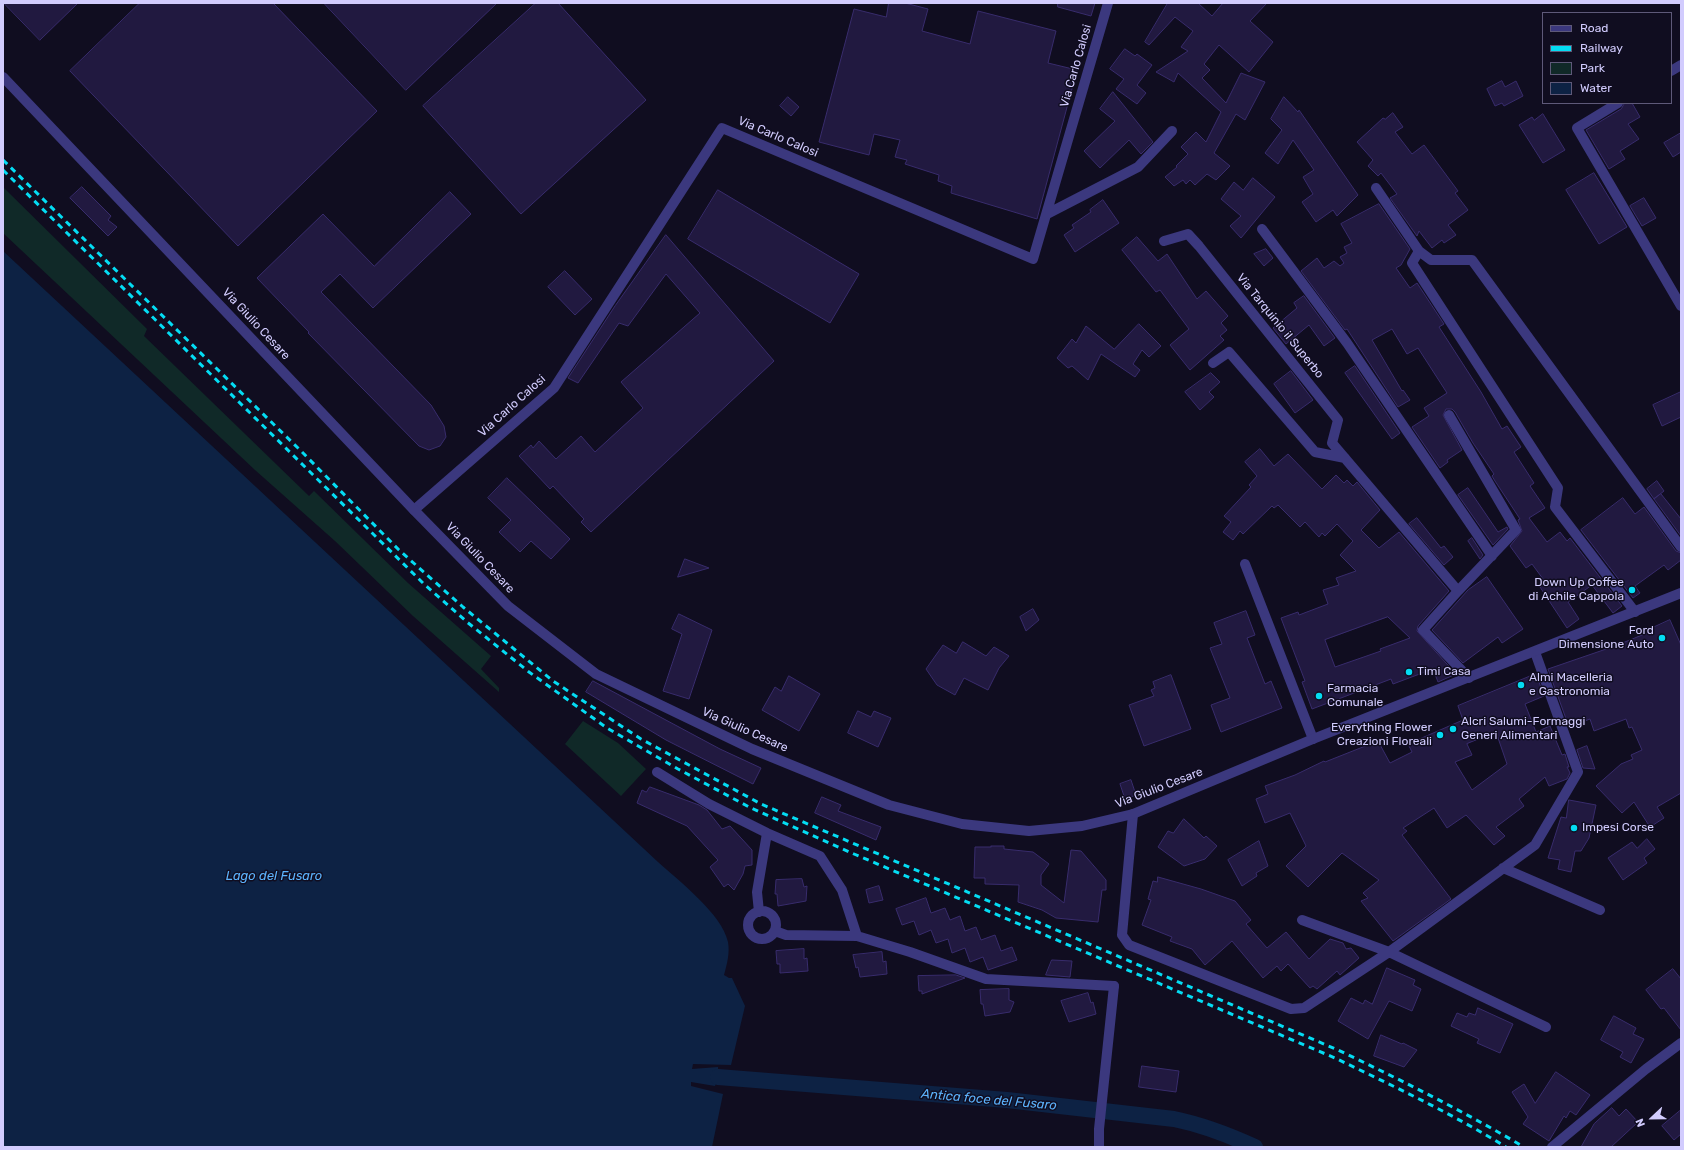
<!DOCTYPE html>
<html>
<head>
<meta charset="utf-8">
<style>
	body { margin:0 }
	#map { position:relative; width:1684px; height:1150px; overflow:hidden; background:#100d20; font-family:Rubik,sans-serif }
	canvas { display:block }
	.frame { position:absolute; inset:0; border:4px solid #d2ccfe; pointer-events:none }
	.legend { position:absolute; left:1542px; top:12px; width:130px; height:92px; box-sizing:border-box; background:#100d20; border:1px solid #5e5979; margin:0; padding:5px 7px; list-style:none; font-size:12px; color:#d2ccfe }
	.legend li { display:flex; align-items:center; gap:8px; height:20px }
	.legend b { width:20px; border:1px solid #5e5979 }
	.north { position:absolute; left:1632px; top:1098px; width:40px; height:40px; -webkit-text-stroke:3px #100d20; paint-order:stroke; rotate:248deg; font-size:11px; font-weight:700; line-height:16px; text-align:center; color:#d2ccfe }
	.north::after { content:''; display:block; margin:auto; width:14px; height:18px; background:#d2ccfe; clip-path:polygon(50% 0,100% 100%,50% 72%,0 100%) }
</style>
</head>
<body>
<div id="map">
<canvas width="1684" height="1150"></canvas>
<div class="frame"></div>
<ul class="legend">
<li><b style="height:5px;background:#3b387e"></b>Road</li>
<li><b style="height:5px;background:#04dcf3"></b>Railway</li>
<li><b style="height:11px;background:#102928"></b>Park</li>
<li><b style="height:11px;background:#0d2244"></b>Water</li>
</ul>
<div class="north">N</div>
</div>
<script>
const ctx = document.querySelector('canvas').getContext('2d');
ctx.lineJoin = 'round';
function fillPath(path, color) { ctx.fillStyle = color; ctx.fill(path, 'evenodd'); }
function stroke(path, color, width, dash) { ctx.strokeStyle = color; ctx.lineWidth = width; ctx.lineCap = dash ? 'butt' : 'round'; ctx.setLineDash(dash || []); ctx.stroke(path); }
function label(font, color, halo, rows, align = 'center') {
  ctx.font = font + ' Rubik,sans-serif'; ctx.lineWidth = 3; ctx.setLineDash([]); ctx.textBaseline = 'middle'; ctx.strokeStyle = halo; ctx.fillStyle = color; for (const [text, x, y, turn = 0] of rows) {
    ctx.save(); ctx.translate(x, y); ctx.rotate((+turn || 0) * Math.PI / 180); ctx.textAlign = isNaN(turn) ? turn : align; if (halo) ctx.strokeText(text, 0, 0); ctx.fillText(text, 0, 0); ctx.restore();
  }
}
fillPath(new Path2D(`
	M3,187L147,329L144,336L309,496L314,491L408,583L491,656L481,669L499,688V692L413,616L335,541L255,470L3,233Z
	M583,721L618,743L646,769L621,796L565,744Z`), '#102928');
fillPath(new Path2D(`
	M3,251L658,862C679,881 722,914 728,942C730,953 727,964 724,975L729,978H732L745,1006L731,1065L693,1064L692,1069L718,1067V1077L715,1086L691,1082V1086L723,1094L712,1147H3Z`), '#0d2244');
stroke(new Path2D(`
	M718,1077L1007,1100L1174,1119C1203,1125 1229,1135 1255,1147`), '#0d2244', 16);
const building = new Path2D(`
	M4,3H78L40,40Z
	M140,3H273L377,111L238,246L70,71Z
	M324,3H497L406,90Z
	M536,3H558L646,100L521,214L423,106Z
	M889,3H905L928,9L922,31L970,44L978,11L1056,31L1048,63L1077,70L1037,219L951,193L952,186L938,181L939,175L905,164L907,160L895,157L900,140L874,134L869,155L819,142L854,9L886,17Z
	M1058,3H1095L1091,16L1058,7Z
	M1168,3H1198L1212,16L1223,3H1267L1250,21L1273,42L1249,72L1219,45L1204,64L1210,70L1202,78L1226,103L1241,73L1265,82L1245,120L1236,114L1214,153L1230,166L1216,180L1207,174L1195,185L1190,180L1186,184L1183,180L1174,186L1165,177L1177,167L1176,166L1188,154L1181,147L1196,132L1206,142L1221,112L1178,73L1174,82L1156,72L1188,51L1181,47L1193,31L1175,17L1149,45L1145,42Z
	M1125,49L1135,56L1137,54L1152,65L1137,85L1146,93L1137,104L1116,89L1124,79L1110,69Z
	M1502,81L1505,87L1516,81L1523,96L1504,106L1502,103L1495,106L1487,89Z
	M1113,92L1153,142L1141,154L1129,140L1100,168L1084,151L1115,121L1100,109Z
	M788,97L799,107L791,116L780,106Z
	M1284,97L1298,112L1299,110L1358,195L1337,216L1333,210L1316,222L1302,202L1313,194L1303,177L1314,170L1293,140L1278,164L1265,153L1282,130L1271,119Z
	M1625,103H1632L1640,117L1628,124L1639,139L1620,151L1625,159L1609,169L1586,130L1621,109Z
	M1393,113L1403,127L1395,132L1412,154L1424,145L1458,191L1455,193L1468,210L1448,225L1456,235L1444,243L1442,240L1432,248L1419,231L1417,236L1390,198L1397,194L1381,173L1378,176L1368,166L1373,160L1357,142L1383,118L1385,119Z
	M1543,114L1565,150L1543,163L1519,125L1532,117L1534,120Z
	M1681,133V152L1673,157L1664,143Z
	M1594,173L1627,227L1599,244L1566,190Z
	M1253,178L1275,197L1241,238L1230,226L1241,216L1221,199L1234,182L1243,190Z
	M82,187L111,216L108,220L117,227L108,236L70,198Z
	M718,190L859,274L830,323L688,239Z
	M450,192L471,214L373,308L340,274L321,292L431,405L444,426L446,437L440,446L429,450L419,446L308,333L309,332L257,278L323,214L374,266Z
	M1644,198L1656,218L1642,226L1630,206Z
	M1103,200L1119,223L1075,252L1064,235L1074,228L1072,225L1091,212L1090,210Z
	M1379,204L1410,249L1401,265L1396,268L1410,288L1417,283L1444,324L1439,327L1481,392L1502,429L1507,426L1521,447L1514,452L1534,483L1530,486L1545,508L1529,518L1547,542L1560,532L1567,541L1570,538L1622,606L1613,613L1592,585L1568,602L1579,619L1567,628L1540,587L1546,583L1532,564L1526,568L1510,546L1522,531L1518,520L1520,519L1495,481L1492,476L1494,474L1473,443L1455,412L1452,409H1446L1443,415L1462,450L1447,460L1448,462L1440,468L1412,427L1429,416L1424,408L1447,393L1418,348L1407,354L1392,329L1372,340L1402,391L1403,390L1410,400L1398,407L1347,329L1345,330L1301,271L1317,258L1324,268L1334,261L1340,266L1344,263L1340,257L1347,253L1344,247L1352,243L1341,224Z
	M666,235L774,361L591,532L581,522L584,519L553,486L550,489L519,456L531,445L533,448L539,441L556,459L581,436L595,452L643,408L621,382L700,313L666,274L628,326L619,323L578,383L568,378L615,306Z
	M1137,237L1158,261L1167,254L1197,299L1206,291L1228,316L1221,323L1227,330L1220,336L1224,340L1190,370L1170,345L1189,329L1160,290L1156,292L1122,250Z
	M1266,249L1273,258L1264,266L1254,254Z
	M565,271L592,299L575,315L548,287Z
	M1304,296L1335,338L1324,346L1309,325L1286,344L1273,328L1297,308L1294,303Z
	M1139,324L1161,346L1149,357L1142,350L1133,364L1140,370L1135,377L1101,354L1088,380L1072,366L1068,368L1057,358L1072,339L1076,343L1086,326L1114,349Z
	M1355,366L1400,433L1392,439L1345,373Z
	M1291,371L1313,400L1295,413L1274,384Z
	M1211,373L1220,382L1209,392L1214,397L1200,410L1185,392Z
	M1681,392V417L1662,426L1653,405Z
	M1260,449L1274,466L1288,454L1322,489L1336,475L1344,483L1347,480L1353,486L1357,482L1380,510L1361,530L1379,548L1399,532L1449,591L1418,626L1417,631L1456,674L1438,682L1433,669L1393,684L1391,679L1312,709L1302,682L1305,681L1281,618L1298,612L1299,615L1328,604L1323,590L1339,585L1336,578L1356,571L1340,555L1353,541L1337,524L1325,536L1322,533L1319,537L1305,522L1300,527L1278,505L1274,508L1272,506L1243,534L1240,531L1233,540L1223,532L1231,522L1224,516L1251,487L1249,485L1257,476L1245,462ZM1388,617L1410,638L1380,649L1381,651L1335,667L1325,640Z
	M507,478L570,539L551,559L531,541L520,552L499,532L511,520L488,498Z
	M1657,481L1664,491L1654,499L1647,489Z
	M1468,488L1498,532L1507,527L1508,529L1493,545L1458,495Z
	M1661,494L1681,519V536L1654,499Z
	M1623,498L1635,514L1644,507L1676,551L1681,553V560L1668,570L1664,565L1635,586L1640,593L1633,598L1581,530Z
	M1417,518L1441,548L1444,546L1453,557L1444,565L1409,524Z
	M1472,538L1483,555L1480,559L1468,541Z
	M685,559L709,568L678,577Z
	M1487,577L1523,629L1502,643L1498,637L1463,663L1432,630L1468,590Z
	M1033,609L1039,620L1026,631L1020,617Z
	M1246,611L1255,635L1247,638L1265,684L1271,681L1282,708L1221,732L1211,705L1230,698L1210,648L1222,644L1214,623Z
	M679,614L712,630L689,699L663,691L682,634L672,629Z
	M1670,620L1681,645V793L1657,807L1664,818L1650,827L1634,802L1622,813L1596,786L1621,764L1633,759L1631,755L1642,750L1632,727L1629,728L1626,719L1594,731L1590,719L1569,727L1548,669L1615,646L1647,633L1646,631Z
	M963,642L986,656L994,647L1009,656L999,668L988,690L964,678L955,695L937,685L926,669L943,645L956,653Z
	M1536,674L1544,696L1525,704L1536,732L1550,726L1562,755L1565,754L1569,767H1567L1570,773L1567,779L1549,786L1545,777L1519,799L1524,806L1496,827L1505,836L1494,845L1466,815L1447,828L1434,808L1403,828L1407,831L1402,835L1451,899L1393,941L1361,901L1368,898L1363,893L1379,880L1342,853L1308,887L1286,866L1306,846L1290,813L1265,823L1256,799L1268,794L1265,786L1295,775L1324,761L1325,762L1378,741L1390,763L1412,752L1408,744L1463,720L1458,706ZM1496,732L1507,764L1472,790L1455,762L1472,755L1467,744Z
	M1171,675L1191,729L1144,746L1129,705L1154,696L1151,690L1155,688L1153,682Z
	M789,676L820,694L799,731L762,710L775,687L781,691Z
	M593,681L720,749L761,768L753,784L666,740L586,692Z
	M858,711L871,717L874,711L891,718L878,747L848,733Z
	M1587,746L1595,769L1583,768L1577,750Z
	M1131,780L1136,795L1125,799L1120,784Z
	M650,787L699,805L707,810L722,829L730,826L752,850V865L745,866L743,874L734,890L728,884L724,887L710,867L718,860L687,826L637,803L642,790L646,792Z
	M822,797L841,805L838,811L881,827L876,840L815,813Z
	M1569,800L1596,805L1589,838L1581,851H1575L1571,872L1558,869L1560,860L1548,858L1561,817L1566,818Z
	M1184,819L1204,838L1206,836L1217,846L1205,859L1184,866L1158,847L1168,831L1173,833Z
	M1647,839L1655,849L1644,858L1647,863L1623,880L1608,858L1632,842L1637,848Z
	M1259,841L1268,866L1256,873L1257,876L1242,886L1228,860Z
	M991,846H1004V849L1033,852L1049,864L1041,875V885L1064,903L1071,850L1081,851L1106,880V890H1102L1098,922L1056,918L1042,910L1018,902L1019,885L985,884V878H974L975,847H991Z
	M1158,877L1201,889L1235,901L1251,920L1246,924L1267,948L1286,932L1309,959L1330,939L1343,943L1346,949L1351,948L1359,958L1340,975L1337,971L1317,989L1313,986L1310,988L1288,964L1281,971L1277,966L1263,978L1232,941L1205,965L1192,949L1170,941L1172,937L1142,925L1151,900L1148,899L1153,881L1157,882Z
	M802,879L804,887L807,886L806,901L778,906L777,894H775L776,880Z
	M879,886L883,900L869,903L866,890Z
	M926,898L931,913L945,908L950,920L960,916L965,931L976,927L981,940L995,935L1001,951L1012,947L1017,960L988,970L983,957L970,962L965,948L952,953L948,939L936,943L931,930L919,935L914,921L902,925L896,909Z
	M804,949V959L807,958L808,971L780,973V964H777L776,951Z
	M882,952L883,962L886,961L887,974L860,977L858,967L856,968L853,955Z
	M1052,960L1072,961L1070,977L1046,975Z
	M1387,968L1415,980L1413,985L1421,989L1412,1011L1389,1001L1368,1039L1338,1021L1351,998L1363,1004L1365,1000L1372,1004Z
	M1673,969L1681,979V1030L1664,1008L1661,1009L1646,990Z
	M956,975L965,978L922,994V991H919L918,976Z
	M1009,989V1000L1014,1002L1010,1012L985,1016L983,1004H981L980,990Z
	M1088,993L1091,1003L1093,1002L1096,1014L1069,1022L1061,1001Z
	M1478,1008L1513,1024L1500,1053L1477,1043L1479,1039L1451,1026L1457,1013L1467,1017L1469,1013L1475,1015Z
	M1614,1016L1636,1028L1633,1034L1644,1039L1631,1063L1620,1057L1623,1052L1601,1040Z
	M1381,1035L1402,1044L1403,1043L1417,1050L1404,1067L1374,1056Z
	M1142,1066L1179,1071L1176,1092L1139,1087Z
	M1556,1072L1590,1095L1576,1115L1570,1111L1566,1118L1564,1116L1549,1141L1523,1124L1528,1117L1512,1092L1524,1084L1535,1103Z
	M1612,1108L1619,1116L1626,1109L1638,1122L1611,1147H1581L1594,1124Z
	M1681,1110V1134L1674,1140L1662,1126Z`);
fillPath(building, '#211940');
stroke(building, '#382c6c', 1);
stroke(new Path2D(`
	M1671,71L1681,65
	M1618,103L1577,128L1681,306
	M1376,188L1419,251L1412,263L1558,488L1555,507L1635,612
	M1047,214L1138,167L1172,131
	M1262,229L1347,343L1492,556
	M1164,241L1188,234L1199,246L1338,420L1332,443L1458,591L1423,630L1469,678
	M1419,251L1431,260H1472L1681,547
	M1213,363L1229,352L1315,452L1345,458
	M1449,415L1516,530L1458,591
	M414,510L554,388L722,128L1033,259L1108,3
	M1245,564L1313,739
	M657,772L709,804L767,833L820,856L842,890L857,936
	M1133,814L1122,935L1129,945L1291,1009L1304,1008L1389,952L1535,845L1578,772L1535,652
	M1503,868L1600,910
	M748 925a14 14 0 1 1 28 0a14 14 0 1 1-28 0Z
	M759,912L757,892L767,833
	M1302,920L1389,952L1546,1027
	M775,931L786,935L857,936L910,952L986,979L1114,986
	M1552,1147L1646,1069L1681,1043`), '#3b387e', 10);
stroke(new Path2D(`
	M3,77L414,510L508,606L596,674L752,749L889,805L962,824L1029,831L1082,826L1133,814L1313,739L1681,593
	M1099,1147V1129L1114,986`), '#3b387e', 10);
stroke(new Path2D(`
	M3,160L301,451L399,550L463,607L553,681L641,739L761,804L1338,1050C1401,1080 1463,1111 1524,1147
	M3,170L424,584L467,622L529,672L607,728L678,769L751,808L854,854L1335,1058C1393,1086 1451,1113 1506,1147`), '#04dcf3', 3, [6, 5]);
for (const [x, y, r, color] of [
	[1632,590,4,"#04dcf3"],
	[1662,638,4,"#04dcf3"],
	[1409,672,4,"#04dcf3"],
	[1521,685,4,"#04dcf3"],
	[1319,696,4,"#04dcf3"],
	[1453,729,4,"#04dcf3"],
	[1440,735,4,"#04dcf3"],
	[1574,828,4,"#04dcf3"]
]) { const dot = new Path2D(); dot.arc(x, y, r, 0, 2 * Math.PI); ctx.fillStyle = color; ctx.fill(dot); stroke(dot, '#100d20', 1.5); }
label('12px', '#d2ccfe', '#100d20', [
	["Via Carlo Calosi",1076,66,-74],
	["Via Carlo Calosi",778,137,23],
	["Via Giulio Cesare",256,324,47],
	["Via Tarquinio il Superbo",1280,326,51],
	["Via Carlo Calosi",512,406,-42],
	["Via Giulio Cesare",480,558,46],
	["Via Giulio Cesare",745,730,24],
	["Via Giulio Cesare",1159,788,-21]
]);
label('12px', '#d2ccfe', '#100d20', [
	["Down Up Coffee",1624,583,"right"],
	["di Achile Cappola",1624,597,"right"],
	["Ford",1654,631,"right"],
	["Dimensione Auto",1654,645,"right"],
	["Timi Casa",1417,672],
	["Almi Macelleria",1529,678],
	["e Gastronomia",1529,692],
	["Farmacia",1327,689],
	["Comunale",1327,703],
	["Alcri Salumi-Formaggi",1461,722],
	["Generi Alimentari",1461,736],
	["Everything Flower",1432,728,"right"],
	["Creazioni Floreali",1432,742,"right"],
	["Impesi Corse",1582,828]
], 'left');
label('italic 13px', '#5cb3fd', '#100d20', [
	["Lago del Fusaro",274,876],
	["Antica foce del Fusaro",989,1100,5]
]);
</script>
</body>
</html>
